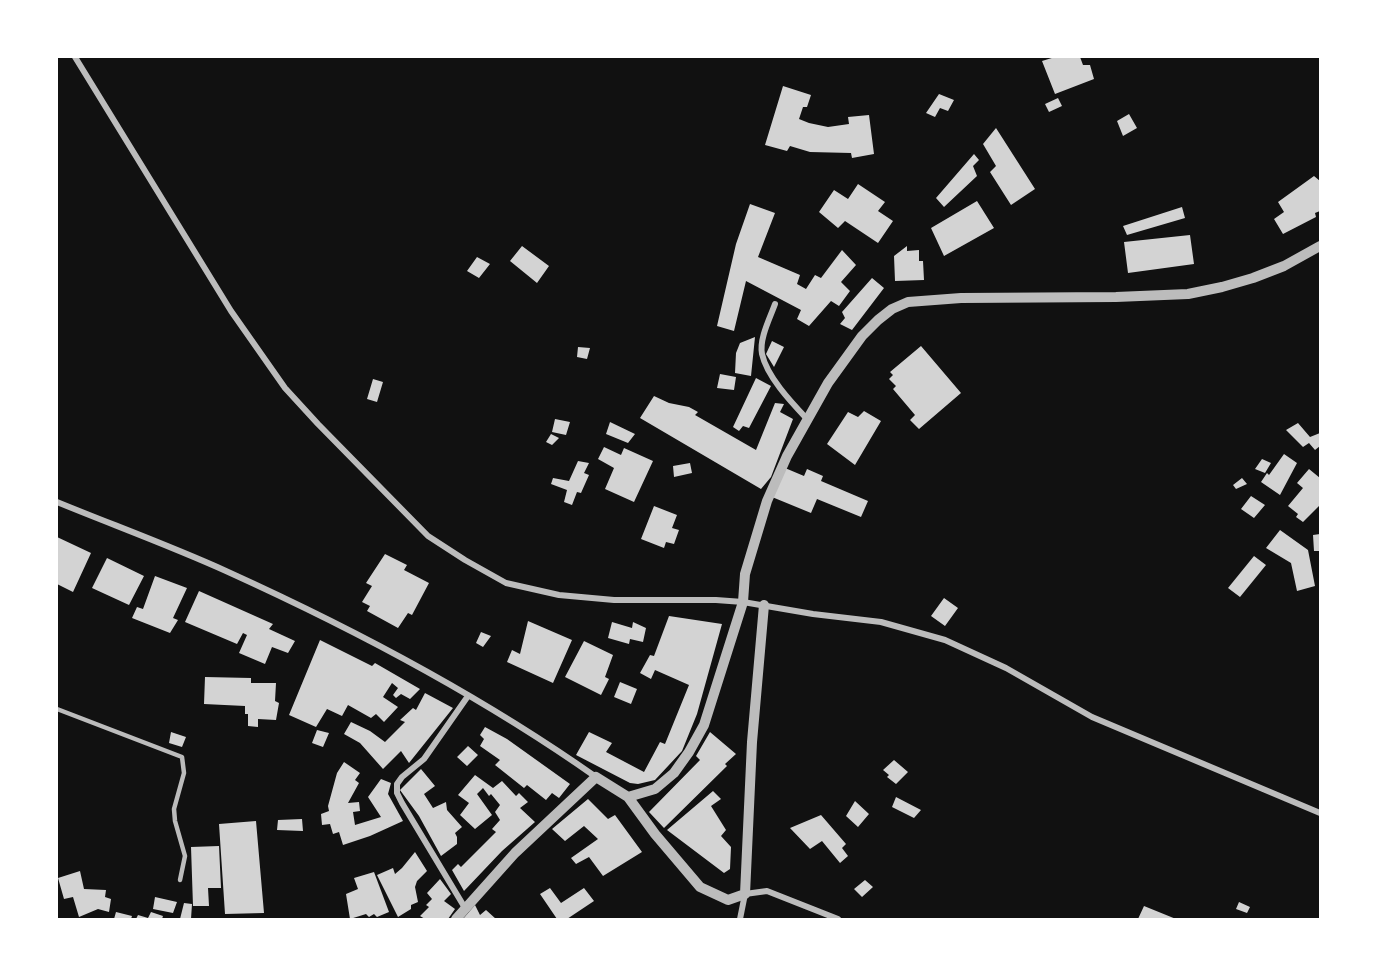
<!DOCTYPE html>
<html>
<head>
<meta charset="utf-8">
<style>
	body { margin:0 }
	#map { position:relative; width:1377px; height:976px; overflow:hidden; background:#111; font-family:Georgia,serif }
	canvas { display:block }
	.frame { position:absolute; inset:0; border:58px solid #fff; pointer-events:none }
</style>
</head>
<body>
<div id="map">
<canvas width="1377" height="976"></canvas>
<div class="frame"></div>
</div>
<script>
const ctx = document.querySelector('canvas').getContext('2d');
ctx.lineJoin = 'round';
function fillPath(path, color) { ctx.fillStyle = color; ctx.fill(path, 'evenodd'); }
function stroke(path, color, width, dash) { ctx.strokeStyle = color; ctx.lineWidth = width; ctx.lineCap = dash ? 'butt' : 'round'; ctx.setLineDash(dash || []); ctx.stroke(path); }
fillPath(new Path2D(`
	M1055,57H1080L1083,65H1090L1094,79L1055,94L1042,61Z
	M783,86L811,95L807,107H803L799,119L809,123L828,127L849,124L848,117L869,115L874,154L852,158L851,153L810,152L790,146L787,151L765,145Z
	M939,94L954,100L948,111L940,108L935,117L926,113Z
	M1058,98L1062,106L1049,112L1045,104Z
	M1129,114L1137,128L1123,136L1117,121Z
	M996,128L1035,189L1011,205L990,172L996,166L983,144Z
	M974,154L979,160L973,166L977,176L944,207L936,198Z
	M1314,176L1320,181V211L1315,213L1316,217L1283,234L1274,219L1284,212L1278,202Z
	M858,184L885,202L878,211L893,221L878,243L845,221L838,228L819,212L834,190L848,199Z
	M977,201L994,228L944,256L931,228Z
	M750,204L775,213L758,257L800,275L797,284L806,289L815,275L821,278L842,250L856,265L841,282L850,291L839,306L831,301L809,326L797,319L801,310L746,281L734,331L717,326L736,244Z
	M1182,207L1185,218L1127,235L1123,226Z
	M1190,235L1194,264L1128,273L1124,242Z
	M522,246L549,266L537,283L510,261Z
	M907,246V251L919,250V261H923L924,280L895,281L894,256Z
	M477,257L490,264L479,278L467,271Z
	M872,278L884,288L852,330L840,324L845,318L842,312Z
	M755,337L751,376L735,373L736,353L740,343Z
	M772,341L784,347L774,367L766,354Z
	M921,346L961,393L919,429L910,420L915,415L893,389L896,386L889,379L893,375L890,372Z
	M578,347L590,348L587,359L577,357Z
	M720,374L736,377L734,390L717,388Z
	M756,378L771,386L749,428L743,426L739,431L733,427Z
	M373,379L383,382L377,402L367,399Z
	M654,396L669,403L689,407L698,412L695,415L756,450L775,403L784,404L780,412L793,419L771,477L761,489L640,418Z
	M864,411L881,421L855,465L827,444L848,412L858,417Z
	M555,419L570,422L566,435L552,432Z
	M610,422L635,434L628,443L606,434Z
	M1298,423L1310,437L1320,433V446L1315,450L1309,443L1303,447L1286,430Z
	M551,434L559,438L552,445L546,442Z
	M604,447L621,455L624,448L653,461L634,502L605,489L614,468L598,459Z
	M1284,454L1297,463L1280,495L1261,482L1267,473L1269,475Z
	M1262,459L1271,463L1265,473L1255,469Z
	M578,461L589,463L584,473L589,475L581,493L577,492L572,505L564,502L567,490L551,484L553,478L569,481Z
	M690,463L692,473L674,477L673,466Z
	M785,468L804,476L807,469L823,476L821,481L868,501L861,517L817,499L811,513L772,497Z
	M1309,469L1320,478V505L1303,522L1296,517L1298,514L1288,506L1303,488L1297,483Z
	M1242,478L1247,484L1236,489L1233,485Z
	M1251,496L1265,505L1254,518L1241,509Z
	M654,506L677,515L672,528L679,530L674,544L666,542L664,548L641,539Z
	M1280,530L1308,550L1315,586L1297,591L1291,563L1266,548Z
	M1320,534V551H1314L1313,535Z
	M57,537L91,553L73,592L57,584Z
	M385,554L407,565L404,570L429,583L412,615L408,613L398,628L367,611L370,606L362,602L372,586L366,583Z
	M1254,556L1266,565L1240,597L1228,588Z
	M107,558L144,576L129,605L92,588Z
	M155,576L187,588L173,618L178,620L170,633L132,618L137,607L143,609Z
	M199,591L273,624L269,629L295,641L288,653L272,647L265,664L239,653L247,635L243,633L237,644L185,622Z
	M944,598L958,608L945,626L931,616Z
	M669,616L722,624L697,714L682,751L655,780L638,784L630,783L576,755L589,732L612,743L606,752L644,772L660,742L665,744L689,685L655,670L651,679L640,673L650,655L654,656Z
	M528,621L572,640L553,683L507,662L512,650L520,654Z
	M612,622L632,628L633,622L646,628L643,642L630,639L629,644L608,638Z
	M481,632L491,636L483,647L476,643Z
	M320,640L372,666L375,663L420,689L410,699L401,694L396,698L393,695L398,688L392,683L383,697L398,707L384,722L376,714L371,718L348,705L342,716L327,709L316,727L289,715Z
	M584,641L613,655L605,677L609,679L601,695L565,677Z
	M205,677L251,678V683H276L275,701L279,703L276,720L258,719V727L248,726V714H245V706L204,704Z
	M620,682L637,689L631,704L614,697Z
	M425,693L453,708L409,763L401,751L383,769L360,743L344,734L351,722L370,731L385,742L405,722L400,720L413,708L416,710Z
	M485,727L507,739L570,784L559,798L552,793L546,800L527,785L524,788L495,765L500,760L480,746L484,739L480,735Z
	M317,730L329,733L323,747L312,743Z
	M171,732L186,737L182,747L169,743Z
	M710,732L736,754L725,764L727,766L664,828L649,812L700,760L696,756Z
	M468,746L478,755L467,766L457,757Z
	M894,760L908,772L896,784L887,777L889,775L883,770Z
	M344,762L360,773L355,780L359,783L348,803L359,802L360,811L353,812L355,825L381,817L368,797L381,779L391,783L388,794L403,821L370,836L343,845L339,832L333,834L330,824L322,825L321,814L329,811L328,806L337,773Z
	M421,769L435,786L424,794L433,808L446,802L447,810L462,827L455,833L457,837V844L441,856L419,816L400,790Z
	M475,775L493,788L502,781L516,796L519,793L528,802L520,808L535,822L502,851L464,891L452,870L458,864L461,867L496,832L492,829L500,820L495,812L500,805L491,794L489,796L483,788L477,794L492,815L475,829L460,815L469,803L458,795Z
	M713,791L721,799L711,806L726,830L721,836L731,847L730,869L724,873L667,830Z
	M896,797L921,810L914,818L892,807Z
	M588,799L608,819L615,815L642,852L603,876L589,857L576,864L571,858L598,839L584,826L565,841L552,829Z
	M855,801L869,814L858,827L846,816Z
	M821,815L846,844L842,848L848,856L840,863L822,841L810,849L790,828Z
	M302,819L303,831L277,830L278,820Z
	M256,821L264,913L225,914L219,824Z
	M219,846L221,888H208L209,906H193L191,847Z
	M415,852L427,871L417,881L415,887L418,902L411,905V909L398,917L377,875L393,868L395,874L402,868Z
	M80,871L84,889L106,890L105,897L111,899L109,912L98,909L79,917L73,897L64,899L58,878Z
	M374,872L389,912L377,917L374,914L369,917L366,914L350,919L346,894L358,889L354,878Z
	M440,879L451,894L444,901L455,909L448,919H425L420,916L429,907L426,905L432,899L427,893Z
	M865,880L873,887L862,897L854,889Z
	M550,888L561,903L584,888L594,901L567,919H557L540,894Z
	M155,897L177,902L173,913L153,909Z
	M1239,902L1250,907L1247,913L1236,909Z
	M184,903L192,904L191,919H180Z
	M475,905L480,915L486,910L496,919H463Z
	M1144,906L1176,919H1138Z
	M116,912L132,916L131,919H114Z
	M151,912L163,916L162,919H136L138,915L148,918Z`), '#d3d3d3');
stroke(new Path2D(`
	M57,709L182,757L184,773L174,809L175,821L185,856L180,880`), '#bcbcbc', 4.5);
stroke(new Path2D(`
	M75,57L231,311L285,388L318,424L428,536L465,560L506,583L559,595L614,600H716L743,602L813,614L881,622L945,640L1006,668L1092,717L1320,813
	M775,304C770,318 759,339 762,354C767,377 792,403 808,420
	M57,502C113,525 171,546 226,571C354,629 481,696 596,777
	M465,908L402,803L397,793V784L402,777L424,759L468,696
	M740,919L745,894L767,891L838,919`), '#bcbcbc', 6);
stroke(new Path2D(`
	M628,797L655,789L674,773L689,752L704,725L743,602L745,574L767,501L787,456L828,383L862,336L878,320L892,309L908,302L961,298L1116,297L1188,294L1222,287L1253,278L1284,266L1320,246
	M456,919L515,853L596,777L628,797L655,834L700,887L728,900L745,894L752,742L764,605`), '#bcbcbc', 10);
</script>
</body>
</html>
